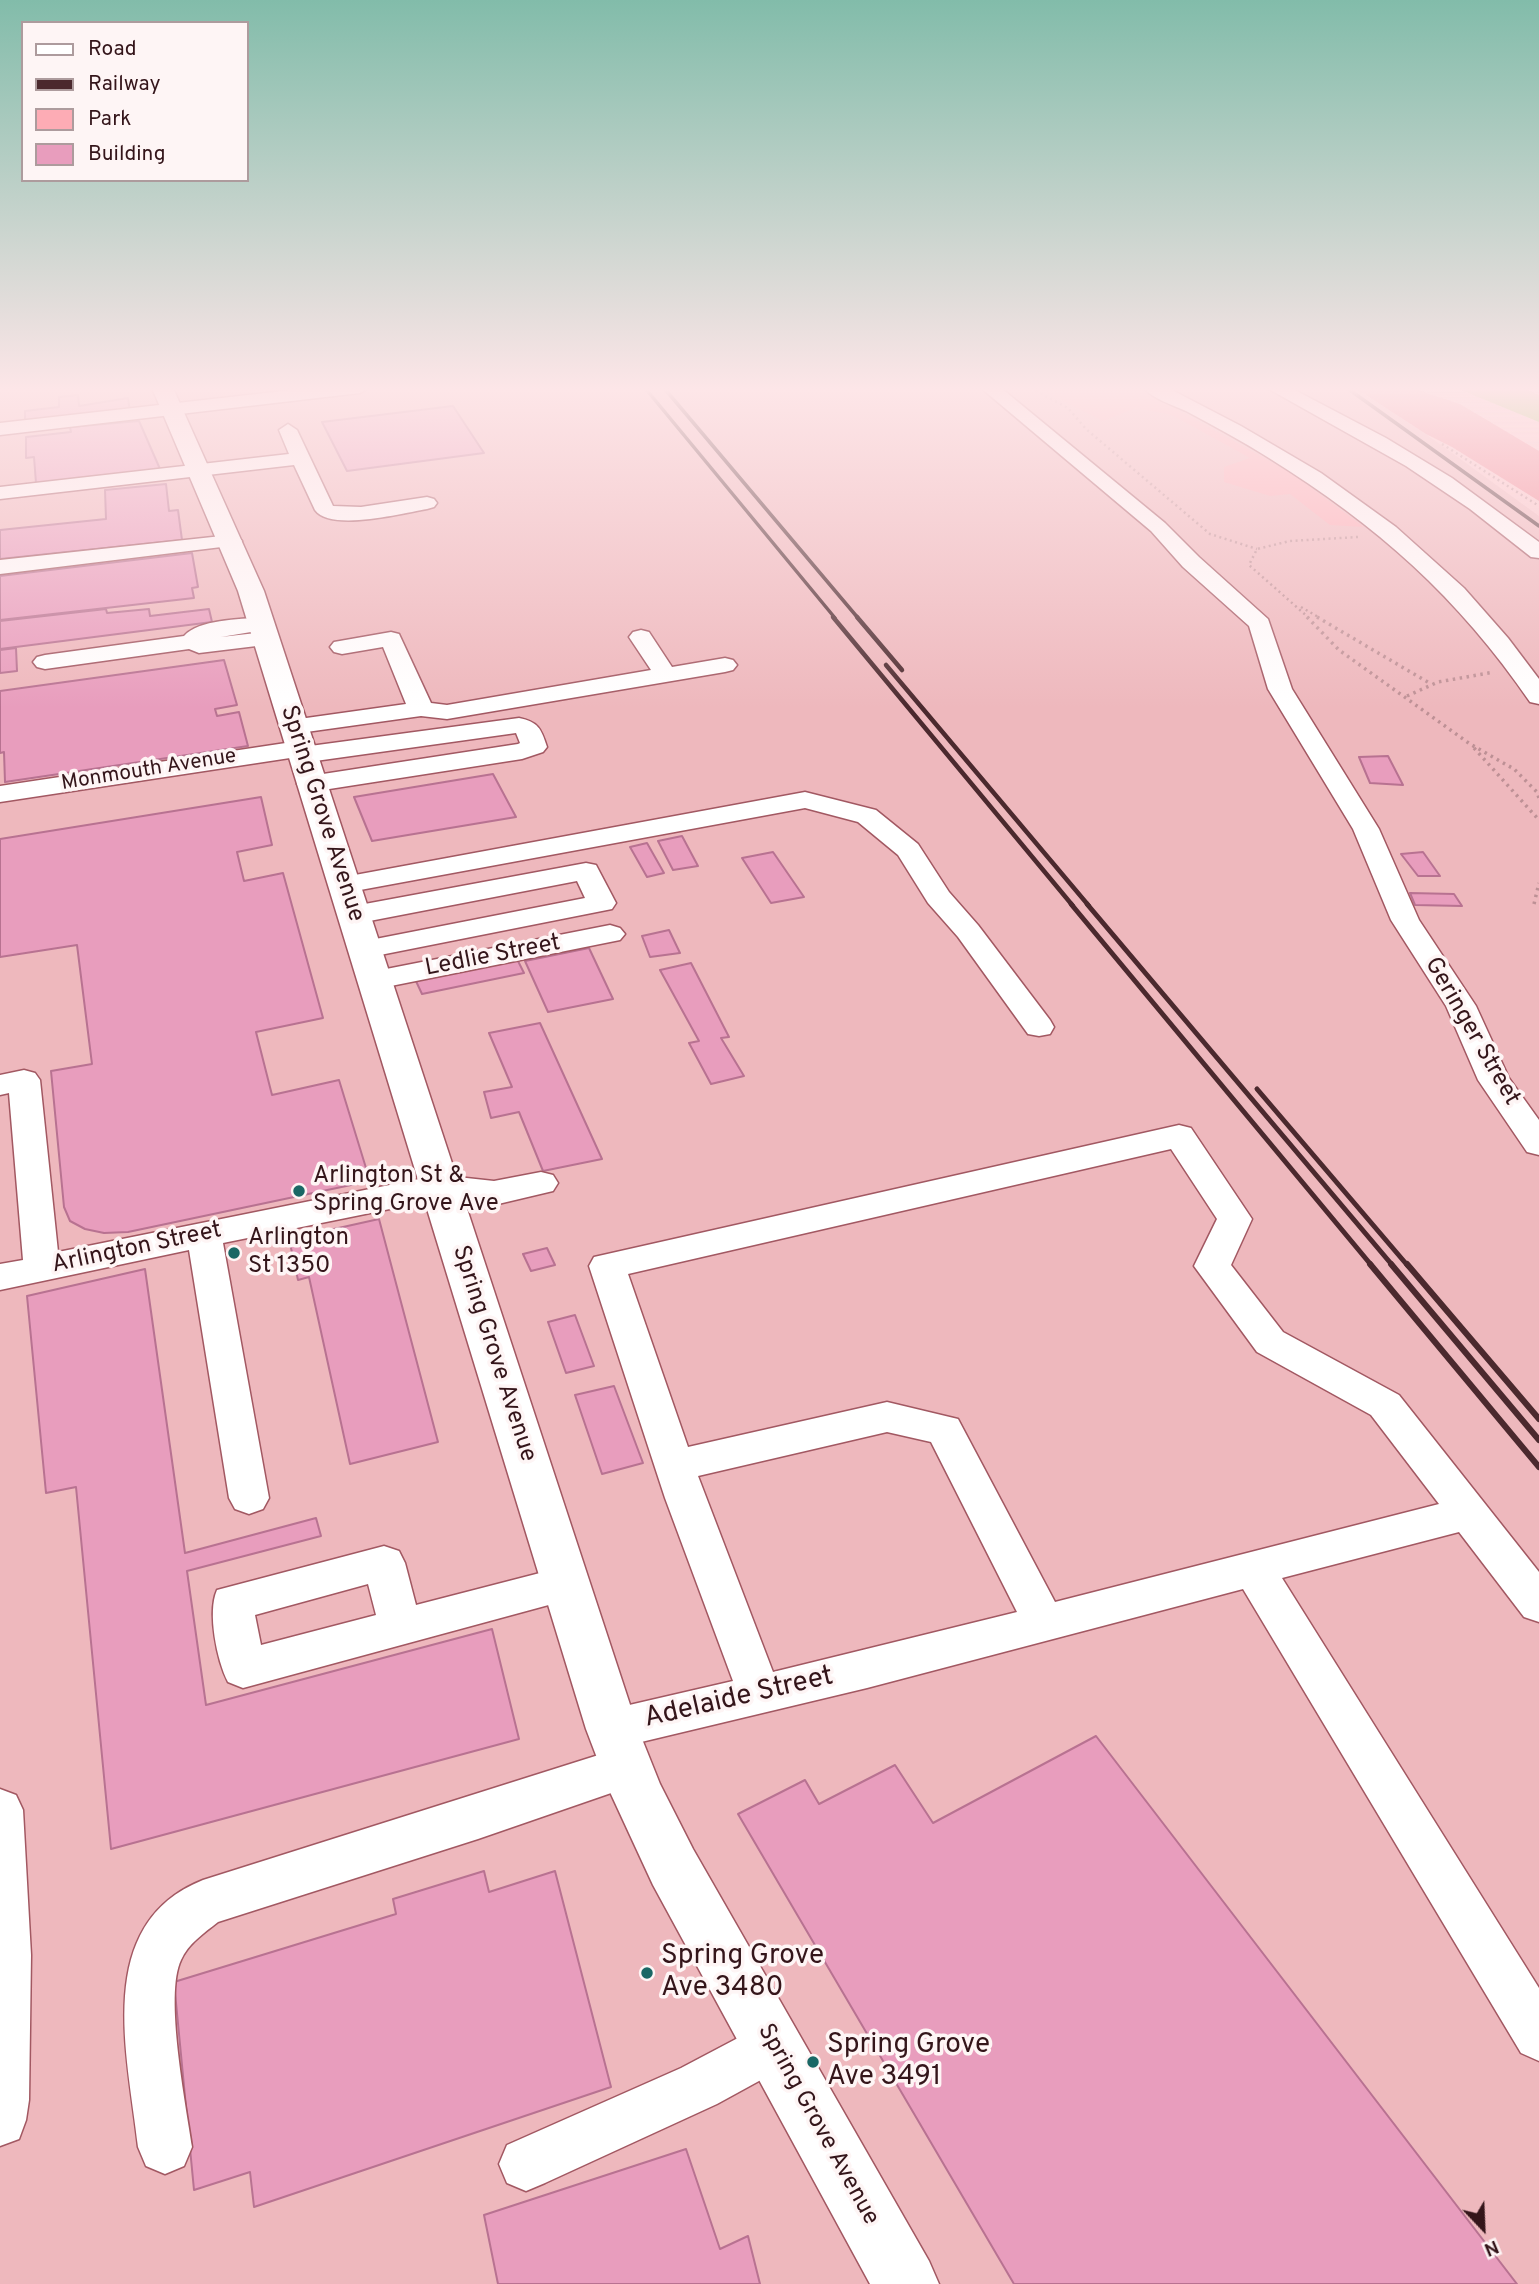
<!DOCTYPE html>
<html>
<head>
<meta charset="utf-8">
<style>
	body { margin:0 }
	#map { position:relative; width:1539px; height:2284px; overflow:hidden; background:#fac7cc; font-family:Overpass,sans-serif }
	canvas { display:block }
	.legend { position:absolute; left:21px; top:21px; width:228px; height:161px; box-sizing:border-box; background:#fef5f5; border:2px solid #ad9b9d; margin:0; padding:9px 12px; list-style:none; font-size:21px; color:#34151a }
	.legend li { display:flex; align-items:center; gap:14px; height:35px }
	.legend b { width:35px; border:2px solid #ad9b9d }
	.north { position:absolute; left:1448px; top:2193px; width:70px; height:70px; -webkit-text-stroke:5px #fef5f5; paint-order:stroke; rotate:157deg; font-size:19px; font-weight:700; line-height:28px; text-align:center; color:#34151a }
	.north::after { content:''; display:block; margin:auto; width:24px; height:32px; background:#34151a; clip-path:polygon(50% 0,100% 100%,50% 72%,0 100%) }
</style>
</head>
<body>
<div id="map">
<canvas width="1539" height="2284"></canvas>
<ul class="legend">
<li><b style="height:9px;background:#fff"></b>Road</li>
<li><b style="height:9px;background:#4b292e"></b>Railway</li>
<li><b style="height:19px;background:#fdacb5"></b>Park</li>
<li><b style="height:19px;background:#e89dbd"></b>Building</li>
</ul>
<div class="north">N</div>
</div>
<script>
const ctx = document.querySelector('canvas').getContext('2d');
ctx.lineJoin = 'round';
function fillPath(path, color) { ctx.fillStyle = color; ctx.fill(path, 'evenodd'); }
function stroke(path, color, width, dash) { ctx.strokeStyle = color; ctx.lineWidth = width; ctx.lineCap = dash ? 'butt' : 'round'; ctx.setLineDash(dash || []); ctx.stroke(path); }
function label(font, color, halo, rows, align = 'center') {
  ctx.font = font + ' Overpass,sans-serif'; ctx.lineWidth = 7; ctx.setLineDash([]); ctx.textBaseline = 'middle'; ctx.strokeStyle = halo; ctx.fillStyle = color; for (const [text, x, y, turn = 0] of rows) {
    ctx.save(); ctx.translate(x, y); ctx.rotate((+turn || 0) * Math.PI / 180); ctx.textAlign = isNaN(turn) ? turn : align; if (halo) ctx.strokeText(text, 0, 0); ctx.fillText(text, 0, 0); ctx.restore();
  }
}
fillPath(new Path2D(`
	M0,388H1355L1426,434L1539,516V2284H0Z`), '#eeb8bd');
fillPath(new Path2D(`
	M1038,388H1137L1150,394L1291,473L1364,527L1330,525L1290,494L1270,496L1224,482V467L1250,458L1172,415L1136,408L1103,421Z`), '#fdacb5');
fillPath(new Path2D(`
	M1355,388H1412L1460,404L1539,451V501L1452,447L1426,434Z`), '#f08291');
fillPath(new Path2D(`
	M1456,388H1523L1539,395V422Z`), '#89c94c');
const building = new Path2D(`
	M78,395L79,406L128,398L130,412L25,423V411L59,407V397Z
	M453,406L484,453L347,471L322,422Z
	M139,421L160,469L36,483L34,457L26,458V437L71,432L70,427Z
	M166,484L169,511L178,510L182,540L0,559V530L106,519L105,490Z
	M192,553L198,587L192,588L194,598L0,620V576Z
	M106,609L107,613L149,609L150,616L209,609L212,622L0,649V621Z
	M16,648L17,671L0,673V650Z
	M224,660L237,705L215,709L217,716L239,712L248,746L5,782L4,752L0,753V691Z
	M1388,756L1403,785L1370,783L1359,757Z
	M493,774L516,817L372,841L354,797Z
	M261,797L272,845L237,852L244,881L283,873L323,1018L256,1032L272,1095L339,1080L370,1181L128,1232L104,1233L85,1229L70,1221L64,1207L51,1071L92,1064L77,945L0,957V839Z
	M682,836L698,866L673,870L658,841Z
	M647,843L664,873L647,877L630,847Z
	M773,852L804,897L771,903L742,858Z
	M1423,852L1440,876H1418L1401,854Z
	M1410,893L1454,894L1462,906L1415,905Z
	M669,930L680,953L650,957L642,936Z
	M589,948L613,999L548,1012L525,961Z
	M517,959L524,973L422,994L415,979Z
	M691,963L729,1037L721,1038L744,1076L711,1084L689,1043L699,1041L660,970Z
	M540,1023L602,1159L543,1171L519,1112L491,1118L484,1092L512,1087L489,1033Z
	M379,1219L438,1442L350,1464L309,1277L298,1280L289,1239Z
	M547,1248L555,1265L531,1271L523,1254Z
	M145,1269L185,1553L316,1518L321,1536L187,1571L206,1705L492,1629L519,1739L111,1849L76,1487L46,1493L27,1296Z
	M575,1315L594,1366L566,1373L548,1322Z
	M614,1386L643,1463L602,1474L575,1395Z
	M1096,1736L1517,2284H1014L738,1814L805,1780L819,1804L895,1765L933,1823Z
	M484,1871L489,1892L555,1871L611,2087L254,2207L250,2172L194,2190L174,1982L396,1914L393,1899Z
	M686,2149L720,2249L748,2236L760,2284H498L484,2215Z`);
fillPath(building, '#e89dbd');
stroke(building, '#b87291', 2);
const minor = new Path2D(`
	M310,388H369L360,393L0,435V423Z
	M981,388H1001L1165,523L1199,557L1268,619L1292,689L1379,829L1419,920L1476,1006L1509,1078L1539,1120V1155L1527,1152L1478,1080L1446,1006L1391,920L1353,829L1268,689L1249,626L1183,567L1151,531Z
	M1144,388H1168L1241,426L1321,473L1396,527L1464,588L1508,638L1539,679V704L1530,702C1458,597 1377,525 1269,458C1242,441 1214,426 1186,411C1173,405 1153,399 1144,388Z
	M1267,388H1291L1386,438L1452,478L1539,542V558L1531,557L1470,509L1406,466Z
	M288,424L297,430L333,506L361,507L427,497L434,499L437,503L434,507L427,509C403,513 331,532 315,510L294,465L0,499V487L289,454L279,430Z
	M231,535L238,537L242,541L238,545L0,574V560Z
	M261,617L269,619L272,624L269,629L221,637L265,632L273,634L277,639L273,644L199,653L189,649L45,669L37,667L33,662L37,657L45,655L184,636C199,619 239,620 261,617Z
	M641,630L649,632L672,667L725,658L733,660L737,665L733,670L725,672L447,719L421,716L292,734L283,732L280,727L283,722L292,720L406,704L383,647L342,654L334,652L330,647L334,642L391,632L399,634L431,703L447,705L651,670L629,637L633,632Z
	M519,718C538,722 541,728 547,747L543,752L522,759L310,792L301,790L297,784L301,778L310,776L518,744L520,743L516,733L301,763L290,758L0,802V786L299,741L310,746Z
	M805,792L876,810L918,844L949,892L978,925L1050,1020L1054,1027L1050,1034L1039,1036L1028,1034L958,937L928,903L898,855L858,822L805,808L344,893L334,891L330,885L334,879L344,877Z
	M586,863L596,865L616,903L612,909L365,958L355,955L350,949L355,943L585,898L577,881L354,924L344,921L340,915L344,909L354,906Z
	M610,925L620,928L625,934L620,940L376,989L365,986L361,980L365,974L376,971Z
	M24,1070L35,1073L40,1080L58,1252L439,1175L494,1181L541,1172L553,1175L558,1183L553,1191L494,1205L439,1199L223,1243L269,1498L263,1509L249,1514L235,1509L229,1498L189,1250L0,1290V1264L23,1260L9,1093L0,1095V1075Z
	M1179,1125L1191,1128L1252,1219L1231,1265L1283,1332L1399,1395L1539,1572V1622L1524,1617L1459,1532L1282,1578L1539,1988V2061L1521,2053L1243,1589L867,1688L612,1749L596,1743L589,1729L596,1715L612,1709L733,1681L665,1498L589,1266L594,1257ZM1171,1149L1217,1219L1194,1266L1257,1352L1371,1415L1439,1504L1055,1602L958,1419L887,1402L688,1447L628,1274ZM887,1432L931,1442L1017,1612L773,1672L698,1476Z
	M384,1546L399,1551L405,1563L416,1605L567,1566L582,1571L588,1583L582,1595L567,1600L243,1688L228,1682C217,1661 207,1612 217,1590ZM368,1584L376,1615L261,1645L255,1615Z
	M627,1746L643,1752L650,1767L643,1782L478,1839L218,1922C204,1933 188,1944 181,1960C164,1995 186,2105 192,2147L184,2166L165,2174L146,2166L138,2147C128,2055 92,1924 203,1880Z
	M0,1789L16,1795L23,1810L31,1955L29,2100L26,2120L19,2139L0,2146Z
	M772,2020L790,2028L798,2046L790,2064L717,2104L545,2183L526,2191L507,2183L499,2164L507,2145L681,2068Z`);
const major = new Path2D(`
	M152,388H173L264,591L638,1729L660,1784L693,1849L929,2261L939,2284H870L653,1885L610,1792L586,1729L238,591Z`);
stroke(minor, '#a25862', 3);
stroke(major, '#a25862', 3);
stroke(new Path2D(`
	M1031,388L1068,408L1086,429L1210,534L1257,549
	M1442,444L1539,506
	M1301,607L1320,618
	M1309,618L1249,565L1257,549L1290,541L1358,537`), '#bd9095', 2.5, [2, 3.5]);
stroke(new Path2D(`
	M1307,617L1339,650L1470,744L1514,769L1537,792L1539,798
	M1317,617L1431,684
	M1407,696L1438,682L1494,672
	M1474,748L1539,820
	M1534,904L1539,883`), '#bd9095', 3.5, [2.5, 4.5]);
fillPath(minor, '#fff');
fillPath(major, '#fff');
stroke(new Path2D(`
	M645,388L835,618
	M664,388L858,618
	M1347,388L1539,526`), '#4b292e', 3.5);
stroke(new Path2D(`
	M833,617L1073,906
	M857,617L902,670
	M886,665L1089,906`), '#4b292e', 4.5);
stroke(new Path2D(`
	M1071,904L1372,1266
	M1087,904L1393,1266
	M1257,1089L1408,1266`), '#4b292e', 5);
stroke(new Path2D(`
	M1370,1264L1539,1467
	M1391,1264L1539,1440
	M1407,1264L1539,1419`), '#4b292e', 6);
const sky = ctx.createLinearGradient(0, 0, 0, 708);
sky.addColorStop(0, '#82bcaa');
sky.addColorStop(0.55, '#fde6e8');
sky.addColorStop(1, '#fde6e800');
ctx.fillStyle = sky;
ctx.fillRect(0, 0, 1539, 708);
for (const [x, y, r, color] of [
	[299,1191,7,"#1a6765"],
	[234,1253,7,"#1a6765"],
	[647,1973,7,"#1a6765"],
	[813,2062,7,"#1a6765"]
]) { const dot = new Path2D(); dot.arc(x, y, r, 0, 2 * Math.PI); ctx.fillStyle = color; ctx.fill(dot); stroke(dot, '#fef5f5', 2.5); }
label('21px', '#34151a', '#fef5f5', [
	["Monmouth Avenue",149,771,-9]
]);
label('24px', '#34151a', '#fef5f5', [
	["Spring Grove Avenue",321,814,72],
	["Ledlie Street",493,957,-11],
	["Geringer Street",1471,1032,60],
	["Arlington Street",137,1249,-12],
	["Spring Grove Avenue",493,1354,72],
	["Spring Grove Avenue",817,2125,61]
]);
label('24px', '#34151a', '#fef5f5', [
	["Arlington St &",313,1177],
	["Spring Grove Ave",313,1205],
	["Arlington",248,1239],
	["St 1350",248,1267]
], 'left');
label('28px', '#34151a', '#fef5f5', [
	["Adelaide Street",739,1699,-13]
]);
label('28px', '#34151a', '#fef5f5', [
	["Spring Grove",661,1957],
	["Ave 3480",661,1989],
	["Spring Grove",827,2046],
	["Ave 3491",827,2078]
], 'left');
</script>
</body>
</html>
